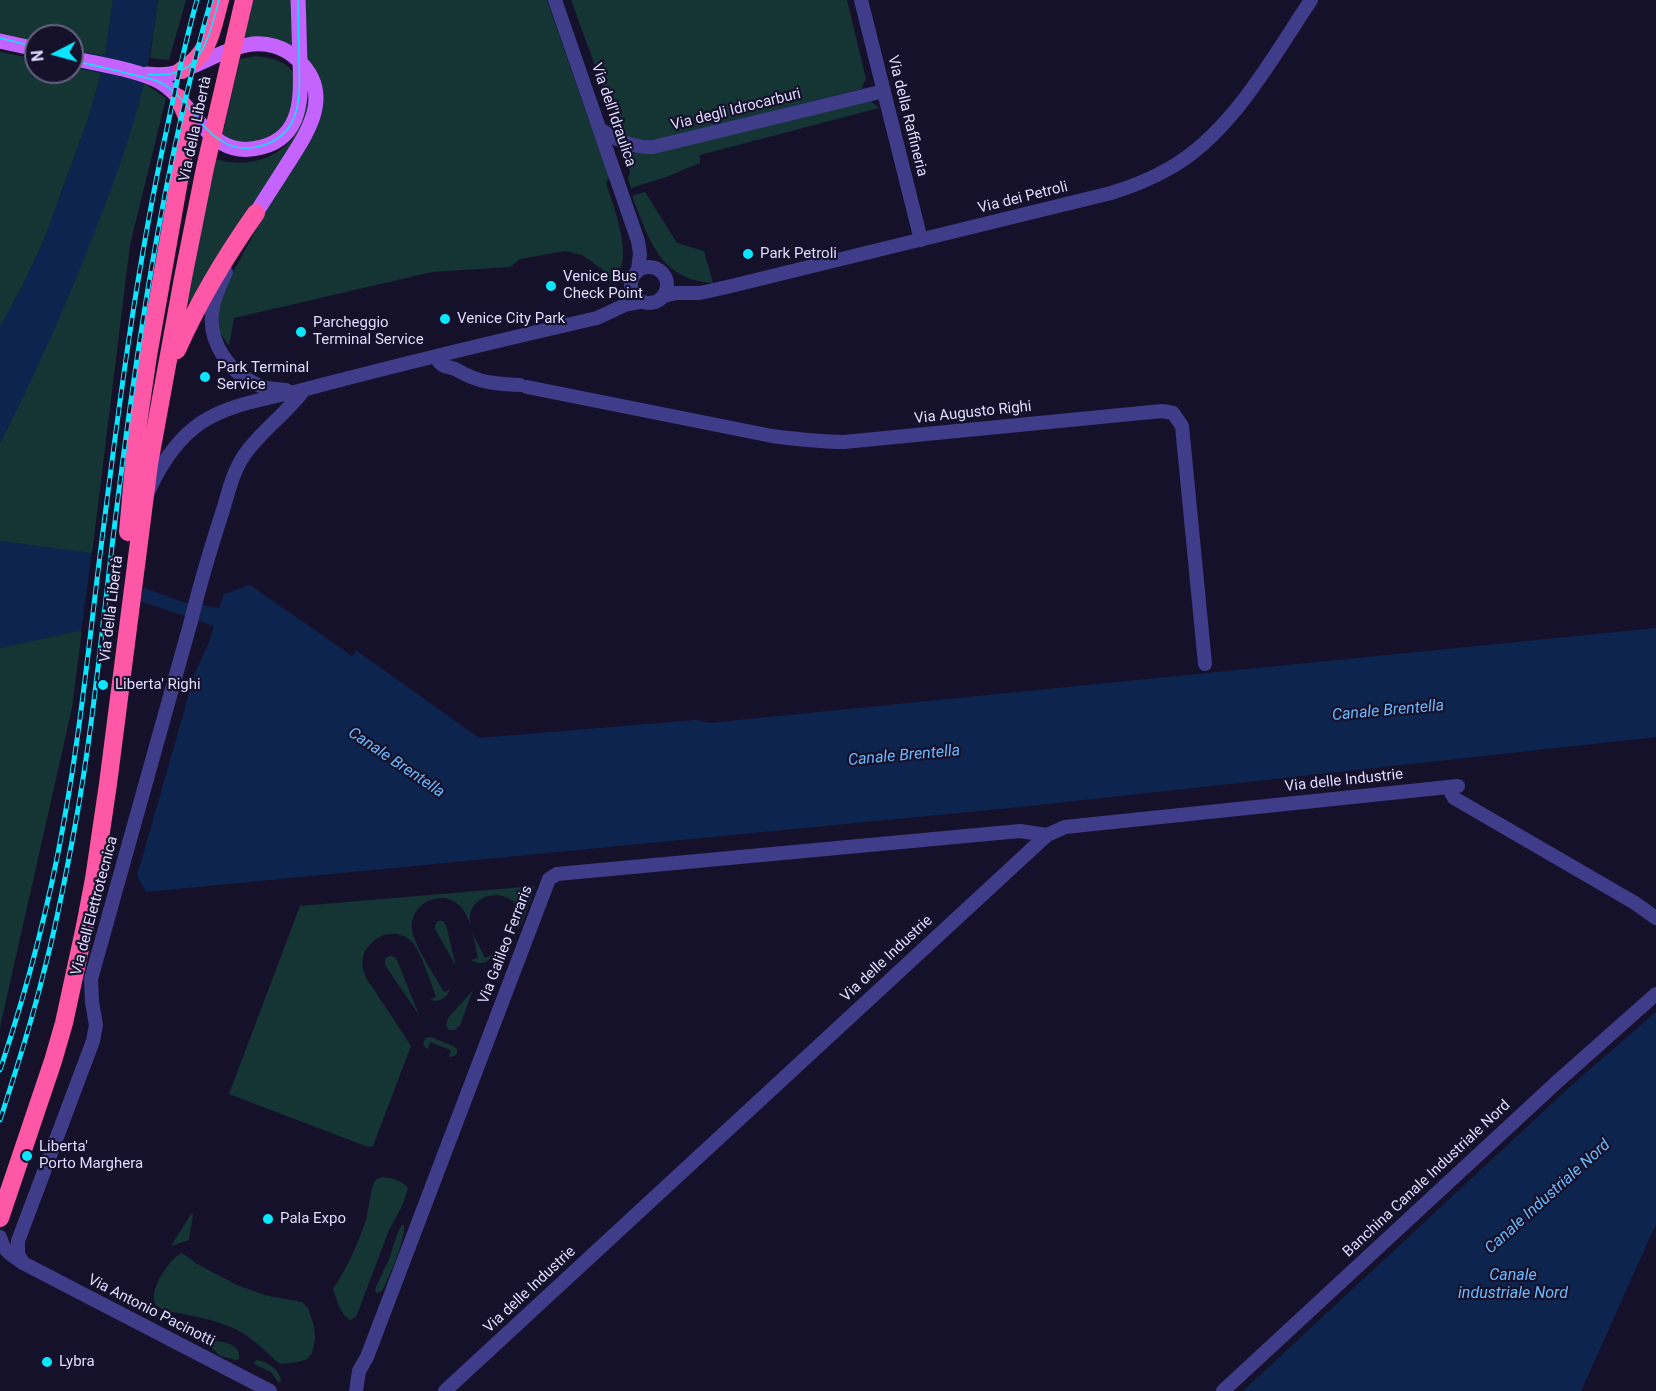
<!DOCTYPE html>
<html>
<head>
<meta charset="utf-8">
<style>
	body { margin:0 }
	#map { position:relative; width:1656px; height:1391px; overflow:hidden; background:#16112b; font-family:Roboto,sans-serif }
	canvas { display:block }
	.north { position:absolute; left:24px; top:24px; width:60px; height:60px; box-sizing:border-box; background:#16112b; border:2px solid #666280; border-radius:50%; rotate:264deg; font-size:16px; font-weight:700; line-height:24px; text-align:center; color:#dfdbff }
	.north::after { content:''; display:block; margin:auto; width:21px; height:27px; background:#09e6fe; clip-path:polygon(50% 0,100% 100%,50% 72%,0 100%) }
</style>
</head>
<body>
<div id="map">
<canvas width="1656" height="1391"></canvas>
<div class="north">N</div>
</div>
<script>
const ctx = document.querySelector('canvas').getContext('2d');
ctx.lineJoin = 'round';
function fillPath(path, color) { ctx.fillStyle = color; ctx.fill(path, 'evenodd'); }
function stroke(path, color, width, dash) { ctx.strokeStyle = color; ctx.lineWidth = width; ctx.lineCap = dash ? 'butt' : 'round'; ctx.setLineDash(dash || []); ctx.stroke(path); }
function label(font, color, halo, rows, align = 'center') {
  ctx.font = font + ' Roboto,sans-serif'; ctx.lineWidth = 4.5; ctx.setLineDash([]); ctx.textBaseline = 'middle'; ctx.strokeStyle = halo; ctx.fillStyle = color; for (const [text, x, y, turn = 0] of rows) {
    ctx.save(); ctx.translate(x, y); ctx.rotate((+turn || 0) * Math.PI / 180); ctx.textAlign = isNaN(turn) ? turn : align; if (halo) ctx.strokeText(text, 0, 0); ctx.fillText(text, 0, 0); ctx.restore();
  }
}
fillPath(new Path2D(`
	M0,0H113L105,56L72,50V36H36V42L0,34Z
	M158,0H186L169,60L150,58Z
	M253,0H292L294,49L273,40L244,37Z
	M304,0H547L587,115L610,176L606,183C613,205 631,250 619,272C617,276 613,279 611,283L606,272L582,255L565,251L520,259L510,267L432,272L234,318L229,346L219,331L218,305L231,276L272,200L313,136L321,113L306,58Z
	M571,0H847L866,79L861,89L655,140L636,139L620,134Z
	M0,52L36,59V72H72V67L101,73L88,119L45,237L25,281L0,327Z
	M256,56C275,59 285,60 296,76C295,86 293,109 290,118C282,136 247,152 229,140C227,138 225,135 223,133L240,59Z
	M144,83L166,98L130,245L92,554L0,541V443L19,405Z
	M305,92L309,96L310,116L208,277L186,307L215,159C244,168 278,161 295,134C300,125 302,104 305,92Z
	M871,101L879,108L700,155V163L666,177L631,188L628,179L630,172L623,146L693,143Z
	M645,192L677,243L704,251L713,283C659,280 649,238 632,196Z
	M82,630L72,708L0,1027V648Z
	M535,886L521,926C528,886 466,885 470,923C472,935 480,947 485,958L492,955C488,964 479,965 471,960L478,958C474,942 472,918 460,906C441,887 408,905 412,930C414,945 436,978 444,992L450,989C447,998 439,1003 430,1000L436,997C432,985 420,950 412,942C391,921 355,944 364,972C366,981 374,988 378,996C389,1012 400,1029 411,1046L373,1146L368,1147L229,1094L300,906Z
	M438,921H443L446,925L456,966L435,929V925Z
	M389,956L395,957L397,960L419,1015L385,965V959Z
	M473,990L460,1025L455,1030H449L446,1026L448,1018Z
	M431,1037L453,1046L457,1049V1054L454,1056L449,1057L451,1050L430,1042L428,1049C423,1046 422,1042 426,1038Z
	M382,1177C392,1178 402,1180 408,1188L403,1204L389,1230L356,1317L350,1320C340,1314 337,1300 333,1289C347,1268 358,1244 366,1220C369,1207 370,1194 374,1182L377,1179Z
	M191,1214L193,1215L189,1240L171,1246Z
	M402,1225H404C406,1238 389,1278 382,1291L377,1293L375,1291L376,1287L389,1259L398,1232Z
	M182,1253L199,1265L237,1285L268,1296L302,1302L308,1308L314,1326L315,1339L312,1353L307,1359L298,1362L280,1364C264,1350 249,1334 228,1326C214,1320 198,1317 183,1314C174,1312 165,1312 157,1306C145,1295 170,1257 182,1253Z
	M198,1338C211,1343 242,1338 239,1359L236,1360L220,1356L210,1346Z
	M257,1360C268,1362 281,1370 281,1382H278L271,1372L254,1364L255,1361Z`), '#143534');
fillPath(new Path2D(`
	M113,0H158C153,38 147,75 137,111C124,157 107,201 90,244C63,312 34,378 0,443V327L25,281L45,237L88,119L101,73L72,67V50L105,56Z
	M0,541L85,552L120,560L144,588L183,602L219,608L224,594L250,585L352,656L357,651L479,738L696,720L709,723L1656,628V737L1020,807L146,892L137,876L195,673L209,642L214,626L137,600L82,630L0,648Z
	M1656,1012V1224L1581,1391H1243L1573,1084Z`), '#0d254e');
fillPath(new Path2D(`
	M92,551L122,558L144,582L141,604L137,603L131,605L115,623L107,627L81,633Z`), '#16112b');
stroke(new Path2D(`
	M555,0L638,241L640,254L638,270
	M861,0L921,240
	M600,129C616,140 633,148 653,147L884,91
	M631 285a18 18 0 1 1 36 0a18 18 0 1 1-36 0Z
	M226,272C221,283 215,295 213,307C206,342 230,375 263,387C270,389 278,389 286,390
	M664,296L676,293H700L727,287L1111,193C1131,187 1151,179 1170,168C1232,133 1272,58 1311,0
	M435,357C445,371 447,364 459,371C479,383 497,384 520,385
	M527,387L772,436C796,439 820,442 844,442L1162,411L1173,413L1182,426L1205,664
	M149,490C161,464 178,438 202,422C233,402 274,398 310,388C405,363 501,340 597,318L625,305L640,302
	M1448,787L1454,798L1635,903L1656,918
	M0,1237C3,1251 12,1255 23,1263L270,1391
	M23,1263L18,1254V1241L93,1041L96,1025L92,1002L91,979L191,621C200,584 211,547 223,510C229,490 233,471 245,454C262,430 286,414 304,390
	M356,1391L359,1371L367,1357L549,879L557,874L1020,831L1047,835
	M445,1391L1047,835L1065,827L1458,786
	M1223,1391L1558,1081L1656,994`), '#3f3d8a', 14);
stroke(new Path2D(`
	M0,41L36,49
	M72,58C97,64 139,70 160,82C185,97 197,128 222,143C234,150 248,151 262,147C304,136 301,94 300,60C299,40 299,20 298,0
	M147,74C155,75 163,75 170,74C197,68 220,50 247,45C266,41 285,47 298,60C335,95 307,133 286,166C276,182 266,197 256,213`), '#c463fe', 15);
stroke(new Path2D(`
	M182,70C210,54 212,29 220,0
	M177,350C199,300 225,257 256,213
	M128,532L137,430L148,356L188,130L187,117L179,98
	M0,1218L53,1061L64,1023L85,926L94,879L108,784L149,464L183,278L205,168L244,0`), '#fe57a8', 18);
stroke(new Path2D(`
	M0,38L36,47
	M72,60C91,65 111,69 130,74C141,77 155,78 165,85C187,99 198,126 220,140C233,149 249,150 264,145C303,132 300,93 299,60C299,40 298,20 298,0
	M148,74C201,81 208,40 219,0`), '#09e6fe', 1.5);
const rail = new Path2D(`
	M0,1070C27,989 49,906 64,821C80,733 89,644 100,555C118,412 136,269 167,128C176,85 185,42 197,0
	M0,1120C16,1071 32,1021 44,971C57,923 66,874 75,826C93,728 102,628 114,530C136,351 162,173 211,0`);
stroke(rail, '#09e6fe', 5);
stroke(rail, '#16112b', 3, [9]);
for (const [x, y, r, color] of [
	[748,254,6,"#09e6fe"],
	[551,286,6,"#09e6fe"],
	[445,319,6,"#09e6fe"],
	[301,332,6,"#09e6fe"],
	[205,377,6,"#09e6fe"],
	[103,685,6,"#09e6fe"],
	[27,1156,6,"#09e6fe"],
	[268,1219,6,"#09e6fe"],
	[47,1362,6,"#09e6fe"]
]) { const dot = new Path2D(); dot.arc(x, y, r, 0, 2 * Math.PI); ctx.fillStyle = color; ctx.fill(dot); stroke(dot, '#16112b', 2); }
label('15px', '#dfdbff', '#16112b', [
	["Via degli Idrocarburi",736,110,-14],
	["Via dell'Idraulica",613,115,71],
	["Via della Raffineria",907,116,76],
	["Via della Libertà",196,129,-78],
	["Via dei Petroli",1023,198,-14],
	["Via Augusto Righi",973,413,-6],
	["Via della Libertà",112,609,-83],
	["Via delle Industrie",1344,781,-6],
	["Via dell'Elettrotecnica",95,906,-75],
	["Via Galileo Ferraris",506,945,-69],
	["Via delle Industrie",887,959,-43],
	["Banchina Canale Industriale Nord",1427,1179,-43],
	["Via delle Industrie",530,1290,-43],
	["Via Antonio Pacinotti",151,1311,27]
]);
label('15px', '#dfdbff', '#16112b', [
	["Park Petroli",760,254],
	["Venice Bus",563,277],
	["Check Point",563,294],
	["Venice City Park",457,319],
	["Parcheggio",313,323],
	["Terminal Service",313,340],
	["Park Terminal",217,368],
	["Service",217,385],
	["Liberta' Righi",115,685],
	["Liberta'",39,1147],
	["Porto Marghera",39,1164],
	["Pala Expo",280,1219],
	["Lybra",59,1362]
], 'left');
label('italic 16px', '#6abafe', '#16112b', [
	["Canale Brentella",1388,711,-5],
	["Canale Brentella",904,756,-5],
	["Canale Brentella",396,763,34],
	["Canale Industriale Nord",1548,1197,-42],
	["Canale",1513,1276],
	["industriale Nord",1513,1294]
]);
</script>
</body>
</html>
